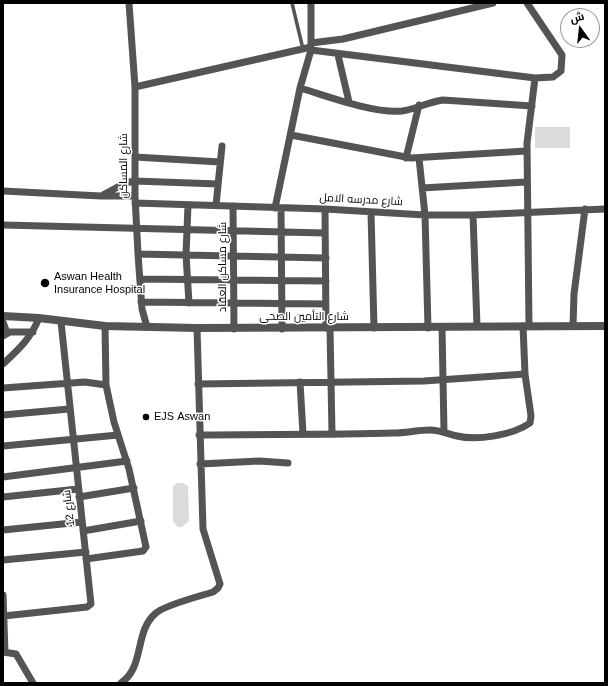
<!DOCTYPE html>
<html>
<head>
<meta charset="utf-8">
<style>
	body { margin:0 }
	#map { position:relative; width:608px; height:686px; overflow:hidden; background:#fff; font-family:Helvetica,Cairo,sans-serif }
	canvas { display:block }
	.frame { position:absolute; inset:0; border:4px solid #000; pointer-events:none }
	.north { position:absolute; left:560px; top:8px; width:40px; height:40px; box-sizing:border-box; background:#fff; border:1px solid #999; border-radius:50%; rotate:345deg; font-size:11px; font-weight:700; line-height:16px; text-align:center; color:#000 }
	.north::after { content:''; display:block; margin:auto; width:14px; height:18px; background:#000; clip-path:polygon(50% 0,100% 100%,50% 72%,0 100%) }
</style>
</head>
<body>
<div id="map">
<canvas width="608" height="686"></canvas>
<div class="frame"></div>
<div class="north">ش</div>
</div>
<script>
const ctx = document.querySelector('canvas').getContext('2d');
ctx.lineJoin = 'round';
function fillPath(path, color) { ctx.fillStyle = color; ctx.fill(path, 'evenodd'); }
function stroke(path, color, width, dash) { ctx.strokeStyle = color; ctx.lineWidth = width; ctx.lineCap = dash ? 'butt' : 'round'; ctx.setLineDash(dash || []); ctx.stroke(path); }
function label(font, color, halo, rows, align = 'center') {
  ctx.font = font + ' Helvetica,Cairo,sans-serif'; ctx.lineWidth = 3; ctx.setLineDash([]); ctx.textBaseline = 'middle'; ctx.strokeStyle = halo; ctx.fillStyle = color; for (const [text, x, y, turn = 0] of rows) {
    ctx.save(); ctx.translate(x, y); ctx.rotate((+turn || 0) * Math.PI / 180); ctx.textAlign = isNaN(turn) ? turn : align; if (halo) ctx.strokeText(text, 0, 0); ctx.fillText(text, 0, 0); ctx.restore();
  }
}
fillPath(new Path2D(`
	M535,127H570V148H535Z
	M177,483H183L188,486L189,521L182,527H178L173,522V486Z`), '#dbdbdb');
stroke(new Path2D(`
	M292,3L303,49`), '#545454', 3.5);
stroke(new Path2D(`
	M129,3L135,87V196L138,254L142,309L147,327
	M311,43L343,39L493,3
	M311,50L535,78L553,77L561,71L562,55L527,3
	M338,55L349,102
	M135,87L311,47
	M300,88C327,96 375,114 402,111C416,109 428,102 443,100L532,106
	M291,135L411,158L526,151
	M135,157L220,162
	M406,158L419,105
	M419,158L425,215L428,328
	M422,188L526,182
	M3,191L101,196H135
	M103,195L125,183L135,181L218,184
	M135,203L325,209L425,215H473L605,209
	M188,205L186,255L189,303
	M216,205L222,146
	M233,206L234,329
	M275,208L300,88L311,50V3
	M281,208L282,329
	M325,209L326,328
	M371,212L374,328
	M473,215L477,326
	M3,225L325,233
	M138,254L326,258
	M140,279L326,281
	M141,302L326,304
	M3,322L7,333
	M105,326L106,385
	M529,326L527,143L535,78
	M573,326L574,294L585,209
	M442,327L444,432
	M330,328L332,434
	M3,336L10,332H33
	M3,364C19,349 31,338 39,318
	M300,382L303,434
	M198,384L424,381L525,374
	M3,388L85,382L106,385L114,422L129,469L146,547L143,551L86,559
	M3,415L69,409
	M199,435C264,434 329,435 394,433C406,433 418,430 430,430C440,430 448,434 457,436C477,441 513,435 530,423L531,416L525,374L523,326
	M3,446L118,435
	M200,464L259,461L288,463
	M3,477L127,461
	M3,497L78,489
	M79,497L134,488
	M3,530L82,522
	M83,531L141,521
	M3,560L86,552
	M3,595L5,652
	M4,616L87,607L91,604L61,322
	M3,652L16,654L33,683
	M121,683C145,667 134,631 156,613C165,605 200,596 213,592L218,588L220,584L203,529L197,328`), '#545454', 7);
stroke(new Path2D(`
	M3,316L39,318L105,326L197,328L605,326`), '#545454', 8);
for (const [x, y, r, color] of [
	[45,283,5,"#000"],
	[146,417,4,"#000"]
]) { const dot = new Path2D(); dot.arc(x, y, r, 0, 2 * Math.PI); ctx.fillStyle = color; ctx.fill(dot); stroke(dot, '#fff', 1.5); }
label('11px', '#000', '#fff', [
	["شارع المساكن",124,166,-90],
	["شارع مدرسه الامل",361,200,3],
	["شارع مساكن العقاد",223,267,-90],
	["شارع التأمين الصحى",304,317],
	["شارع 12",69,508,-97]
]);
label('11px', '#000', '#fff', [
	["Aswan Health",54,277],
	["Insurance Hospital",54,290],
	["EJS Aswan",154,417]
], 'left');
</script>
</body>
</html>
